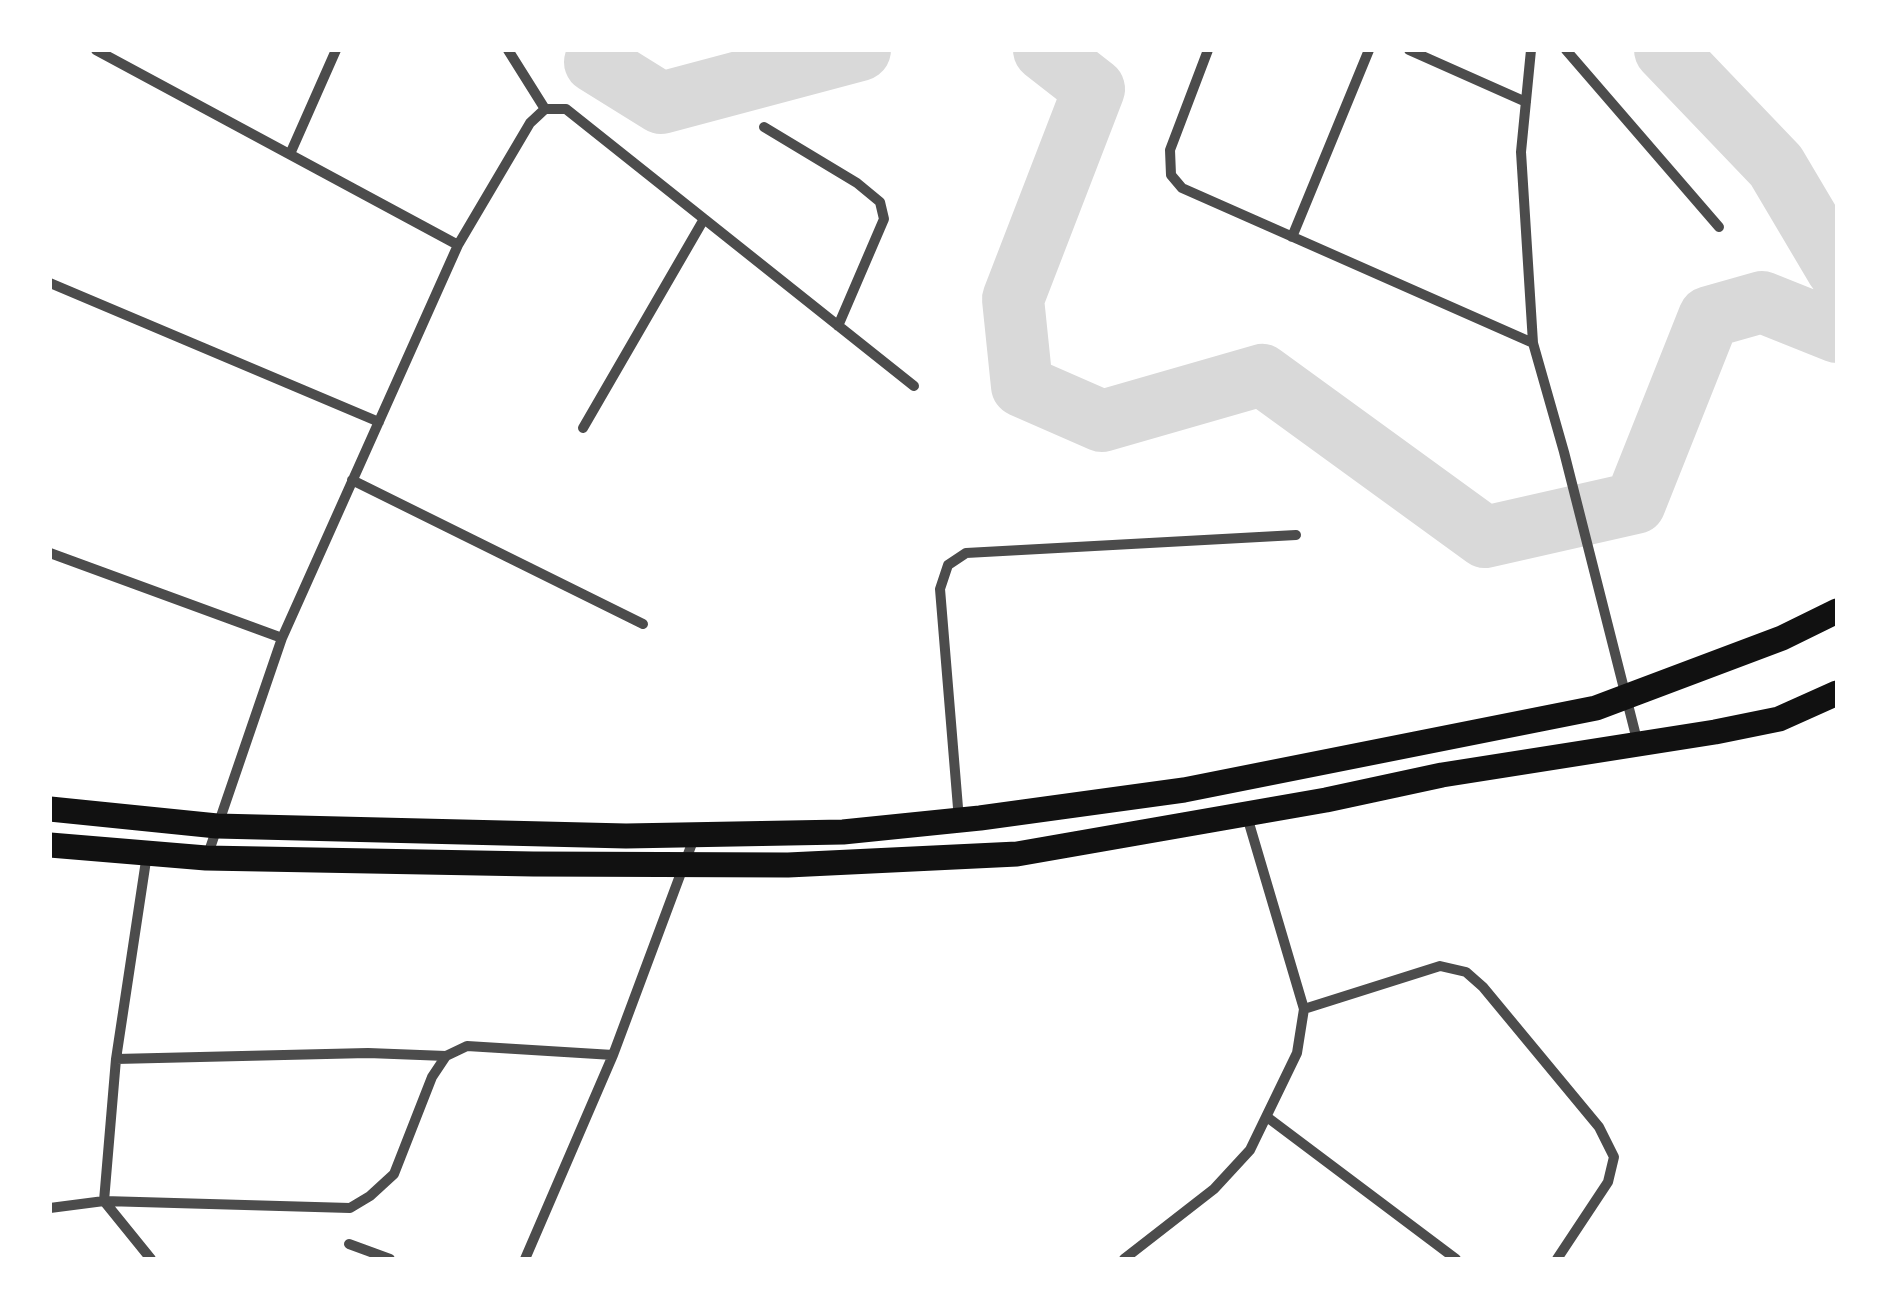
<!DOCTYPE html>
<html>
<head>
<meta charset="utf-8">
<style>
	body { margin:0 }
	#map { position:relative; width:1887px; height:1309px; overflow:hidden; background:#fff; font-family:Jost,sans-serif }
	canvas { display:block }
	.frame { position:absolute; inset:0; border:52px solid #fff; pointer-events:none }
</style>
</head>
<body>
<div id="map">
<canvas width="1887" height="1309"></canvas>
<div class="frame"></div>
</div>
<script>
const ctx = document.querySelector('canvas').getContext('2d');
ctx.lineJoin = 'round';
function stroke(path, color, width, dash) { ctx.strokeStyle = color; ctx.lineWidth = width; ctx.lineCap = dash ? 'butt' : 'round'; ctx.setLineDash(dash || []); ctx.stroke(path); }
stroke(new Path2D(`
	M599,50L595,62L661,103L860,50
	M1044,50L1094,89L1013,299L1022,386L1102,421L1262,375L1485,537L1635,503L1709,317L1762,302L1837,332
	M1665,50L1776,166L1837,269`), '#d9d9d9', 62);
stroke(new Path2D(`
	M96,50L458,245L282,638L207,857
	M508,50L545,109
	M1208,50L1170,150L1171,175L1182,188L1533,343
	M1409,50L1526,102
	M1531,50L1521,152L1533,343L1564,452L1638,744
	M1566,50L1719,227
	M764,127L857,183L880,202L884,219L838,326
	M290,154L336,50
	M1292,237L1369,50
	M458,245L530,123L545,109H566L914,386
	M50,283L379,422
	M583,428L704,219
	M352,480L643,624
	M50,553L282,638
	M959,820L940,589L948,565L966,553L1296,535
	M147,854L116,1059L104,1201L151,1259
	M1304,1009L1440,966L1466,972L1483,987L1599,1127L1614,1157L1608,1182L1557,1259
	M116,1059L368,1053L446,1056
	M1267,1117L1456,1259
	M50,1208L104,1201L350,1208L370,1196L394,1174L432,1077L446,1056L467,1046L613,1055
	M349,1244L390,1259
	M525,1259L613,1055L694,838
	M1124,1259L1214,1189L1250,1150L1297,1053L1304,1009L1246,813`), '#4c4c4c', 10);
stroke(new Path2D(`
	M50,809L217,826L626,836L843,832L980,818L1184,790L1596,708L1782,638L1837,611
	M50,845L206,858L533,864L788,865L1017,854L1326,800L1442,775L1715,732L1779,719L1837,693`), '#111', 25);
</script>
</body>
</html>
